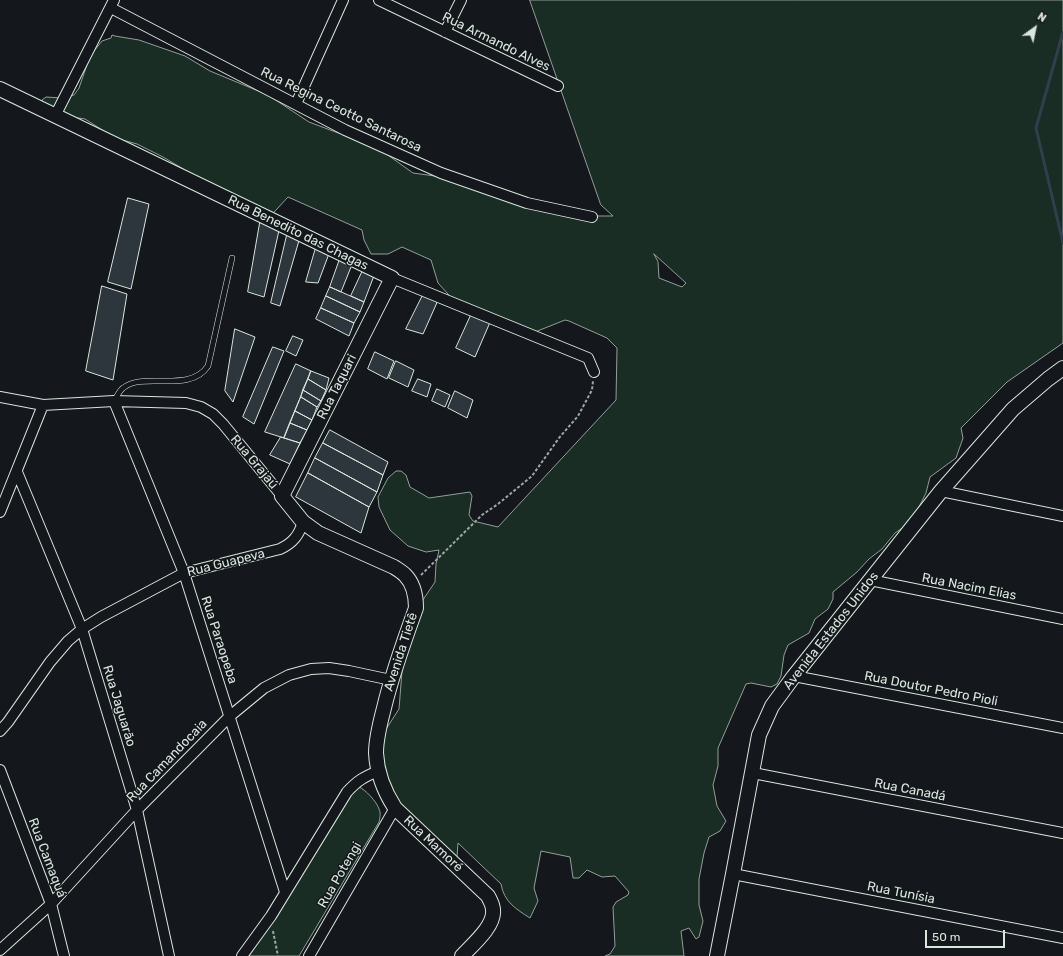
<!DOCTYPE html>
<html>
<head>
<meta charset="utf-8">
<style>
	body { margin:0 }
	#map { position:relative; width:1063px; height:956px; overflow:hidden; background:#14181c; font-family:Rubik,sans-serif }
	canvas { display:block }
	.north { position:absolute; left:1015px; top:8px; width:40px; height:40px; -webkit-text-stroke:3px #14181c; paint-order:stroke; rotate:33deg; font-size:11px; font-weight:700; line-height:16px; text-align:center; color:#d8e6dc }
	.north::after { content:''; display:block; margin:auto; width:14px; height:18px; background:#d8e6dc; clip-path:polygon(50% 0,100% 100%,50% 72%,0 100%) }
	.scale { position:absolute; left:925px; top:930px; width:80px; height:18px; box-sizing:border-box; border:2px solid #d8e6dc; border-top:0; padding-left:5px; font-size:12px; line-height:14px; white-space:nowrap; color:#d8e6dc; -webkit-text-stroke:3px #14181c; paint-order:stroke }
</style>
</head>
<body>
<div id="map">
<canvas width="1063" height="956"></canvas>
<div class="north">N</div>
<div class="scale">50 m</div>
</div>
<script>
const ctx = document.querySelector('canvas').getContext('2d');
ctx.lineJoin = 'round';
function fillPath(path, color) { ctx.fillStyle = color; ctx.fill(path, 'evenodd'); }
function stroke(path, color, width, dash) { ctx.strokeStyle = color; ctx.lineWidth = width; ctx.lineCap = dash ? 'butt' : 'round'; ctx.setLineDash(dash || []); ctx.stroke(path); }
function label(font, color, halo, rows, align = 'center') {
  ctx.font = font + ' Rubik,sans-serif'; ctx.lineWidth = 3; ctx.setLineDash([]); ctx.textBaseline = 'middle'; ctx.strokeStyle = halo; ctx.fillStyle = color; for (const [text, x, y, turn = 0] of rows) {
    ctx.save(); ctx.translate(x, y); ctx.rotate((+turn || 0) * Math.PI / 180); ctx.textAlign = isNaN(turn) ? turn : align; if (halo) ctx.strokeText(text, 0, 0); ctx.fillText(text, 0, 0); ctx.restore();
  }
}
const green = new Path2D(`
	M530,0H1063V343L1007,382L961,428L963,438L956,458L930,477L926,493L918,509L908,524L895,533L882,549L869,559L857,572L833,592V599L828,609L815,619L809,633L788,645L784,655L781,676L777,684L771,687L751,683L746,684L718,748V766L713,785L717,806L726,821L720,831L709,837L704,853L699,879V905L703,921L699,937L696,939L689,928L681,931L684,956H605L610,954L615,946L613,907L616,902L628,895L629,892L615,876L602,877L587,870L579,878H573L570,857L541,851L534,888L538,901L530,918C516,909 504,902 501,884L458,843L457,857L399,811L384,777L379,740L399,709L402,671L398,653L412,616L435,582L436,564L439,550L426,552L408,546L390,530L379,507L378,497L388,478L396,471H401L406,475L410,487L429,498L470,492L472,496L469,515L473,521L498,527L616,400L617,348L607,338L569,321L565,320L535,332L457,304L438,283L431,260L402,247L388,254H371L364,240L362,230L288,197L265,222L216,196L185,170L163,157L137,144L115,138L85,119L65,116L43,106L42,100L46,97L62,98L74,95L79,88L90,56L102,41L111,38L112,35L115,36L139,40L185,56L210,71L268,95L309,122L378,148L413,173L442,177L585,216H613L601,205ZM654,254L686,283L682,287L659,278L658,262Z
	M359,787C365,789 377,802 379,809C381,813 380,817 379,822L299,956H249L292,891L355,788Z`);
fillPath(green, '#1a2d24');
stroke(green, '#939e99', 1);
stroke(new Path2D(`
	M1063,32L1036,128L1063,243`), '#2f3f4d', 3);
const building = new Path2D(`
	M128,198L149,204L131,289L108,282Z
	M261,217L280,226L264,297L248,292Z
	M288,231L300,237L280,306L271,303Z
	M317,244L330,251L318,283L306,282Z
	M341,256L353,262L341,292L330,287Z
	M364,268L375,273L364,302L351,296Z
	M102,286L127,294L113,380L86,371Z
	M330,287L364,302L360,312L326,296Z
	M424,293L439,298L423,334L406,329Z
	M326,296L360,312L354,323L321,308Z
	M321,308L354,323L349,336L316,319Z
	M472,313L491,320L475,357L456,348Z
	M235,329L255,337L233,402L225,391Z
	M293,336L303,340L296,356L286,351Z
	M273,347L284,351L254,424L243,417Z
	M375,352L394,361L387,379L368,369Z
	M396,361L414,370L408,387L389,378Z
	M296,364L311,371L284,438L265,432Z
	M311,371L329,378L326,390L308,379Z
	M308,379L326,390L321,401L303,390Z
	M418,379L431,384L427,397L412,391Z
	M437,389L450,395L445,407L432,401Z
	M303,390L321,401L317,407L301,397Z
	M455,391L473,400L467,418L448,408Z
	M301,397L317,407L312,420L295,411Z
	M295,411L312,420L307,430L290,423Z
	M290,423L307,430L300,443L284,438Z
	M330,430L388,462L383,475L323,443Z
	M281,437L300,443L290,464L270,455Z
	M323,443L383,475L377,492L315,458Z
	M315,458L377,492L369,507L308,473Z
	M308,473L369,507L361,533L296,497Z`);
fillPath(building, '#2c363c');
stroke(building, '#d8e6dc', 1);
const lane = new Path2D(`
	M114,401C117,397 119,391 123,388C144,371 189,394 208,366L232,258`);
const street = new Path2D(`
	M379,0L558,86
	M111,8L345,130L441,173L527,203L592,217
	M445,32L461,0
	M296,104L343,0
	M55,116L114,0
	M392,278L588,358L594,372
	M0,397L43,405L114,401L186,403L201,407L213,414L223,424L282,496
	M114,401L184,573L285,892
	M17,472L82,629L137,810L169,956
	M941,491L1063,516
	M0,512L43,405
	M870,580L1063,619
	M794,676L1063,728
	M0,731L8,722L50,662L68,641L82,629L101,617L184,573L280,549C293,543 299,535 303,522
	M0,770L51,904L64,956
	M753,773L1063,833
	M733,874L1063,938
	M0,950L51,904L137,810L230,716L264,688L289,675L311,669L329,668L349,671L391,680
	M242,956L271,916L347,792C358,780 364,777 378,771
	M309,956L395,808`);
const secondary = new Path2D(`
	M0,89L392,278L282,496L303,522L318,533L394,567C397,569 402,572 405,575C414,584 416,596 416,608C404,641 392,674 384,708C380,723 376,738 376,753C377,773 384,791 395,808L488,896C490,900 493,905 493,910C495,926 472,945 462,956
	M717,956L733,874L759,735L772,706L794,676L941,491L1013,409L1048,379L1063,368`);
stroke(lane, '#d8e6dc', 6);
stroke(street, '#d8e6dc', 12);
stroke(secondary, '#d8e6dc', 16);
stroke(new Path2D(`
	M421,575L482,515L498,504L532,476L559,438L578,416L592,390L593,381
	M273,931L278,956`), '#9da8a2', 2, [3, 2]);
stroke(lane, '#14181c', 5);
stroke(street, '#14181c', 10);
stroke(secondary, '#14181c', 14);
label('13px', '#d8e6dc', '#14181c', [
	["Rua Armando Alves",496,42,26],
	["Rua Regina Ceotto Santarosa",341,110,26],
	["Rua Benedito das Chagas",298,233,26],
	["Rua Taquari",337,387,-63],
	["Rua Grajaú",254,462,50],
	["Rua Guapeva",226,563,-14],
	["Rua Nacim Elias",969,587,11],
	["Avenida Estados Unidos",831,631,-52],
	["Rua Paraopeba",219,640,72],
	["Avenida Tietê",401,652,-72],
	["Rua Doutor Pedro Pioli",931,689,11],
	["Rua Jaguarão",119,706,73],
	["Rua Camandocaia",167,761,-46],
	["Rua Canadá",910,790,11],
	["Rua Mamoré",433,844,43],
	["Rua Camaquá",47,858,69],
	["Rua Potengi",340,875,-60],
	["Rua Tunísia",901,893,11]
]);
</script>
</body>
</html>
